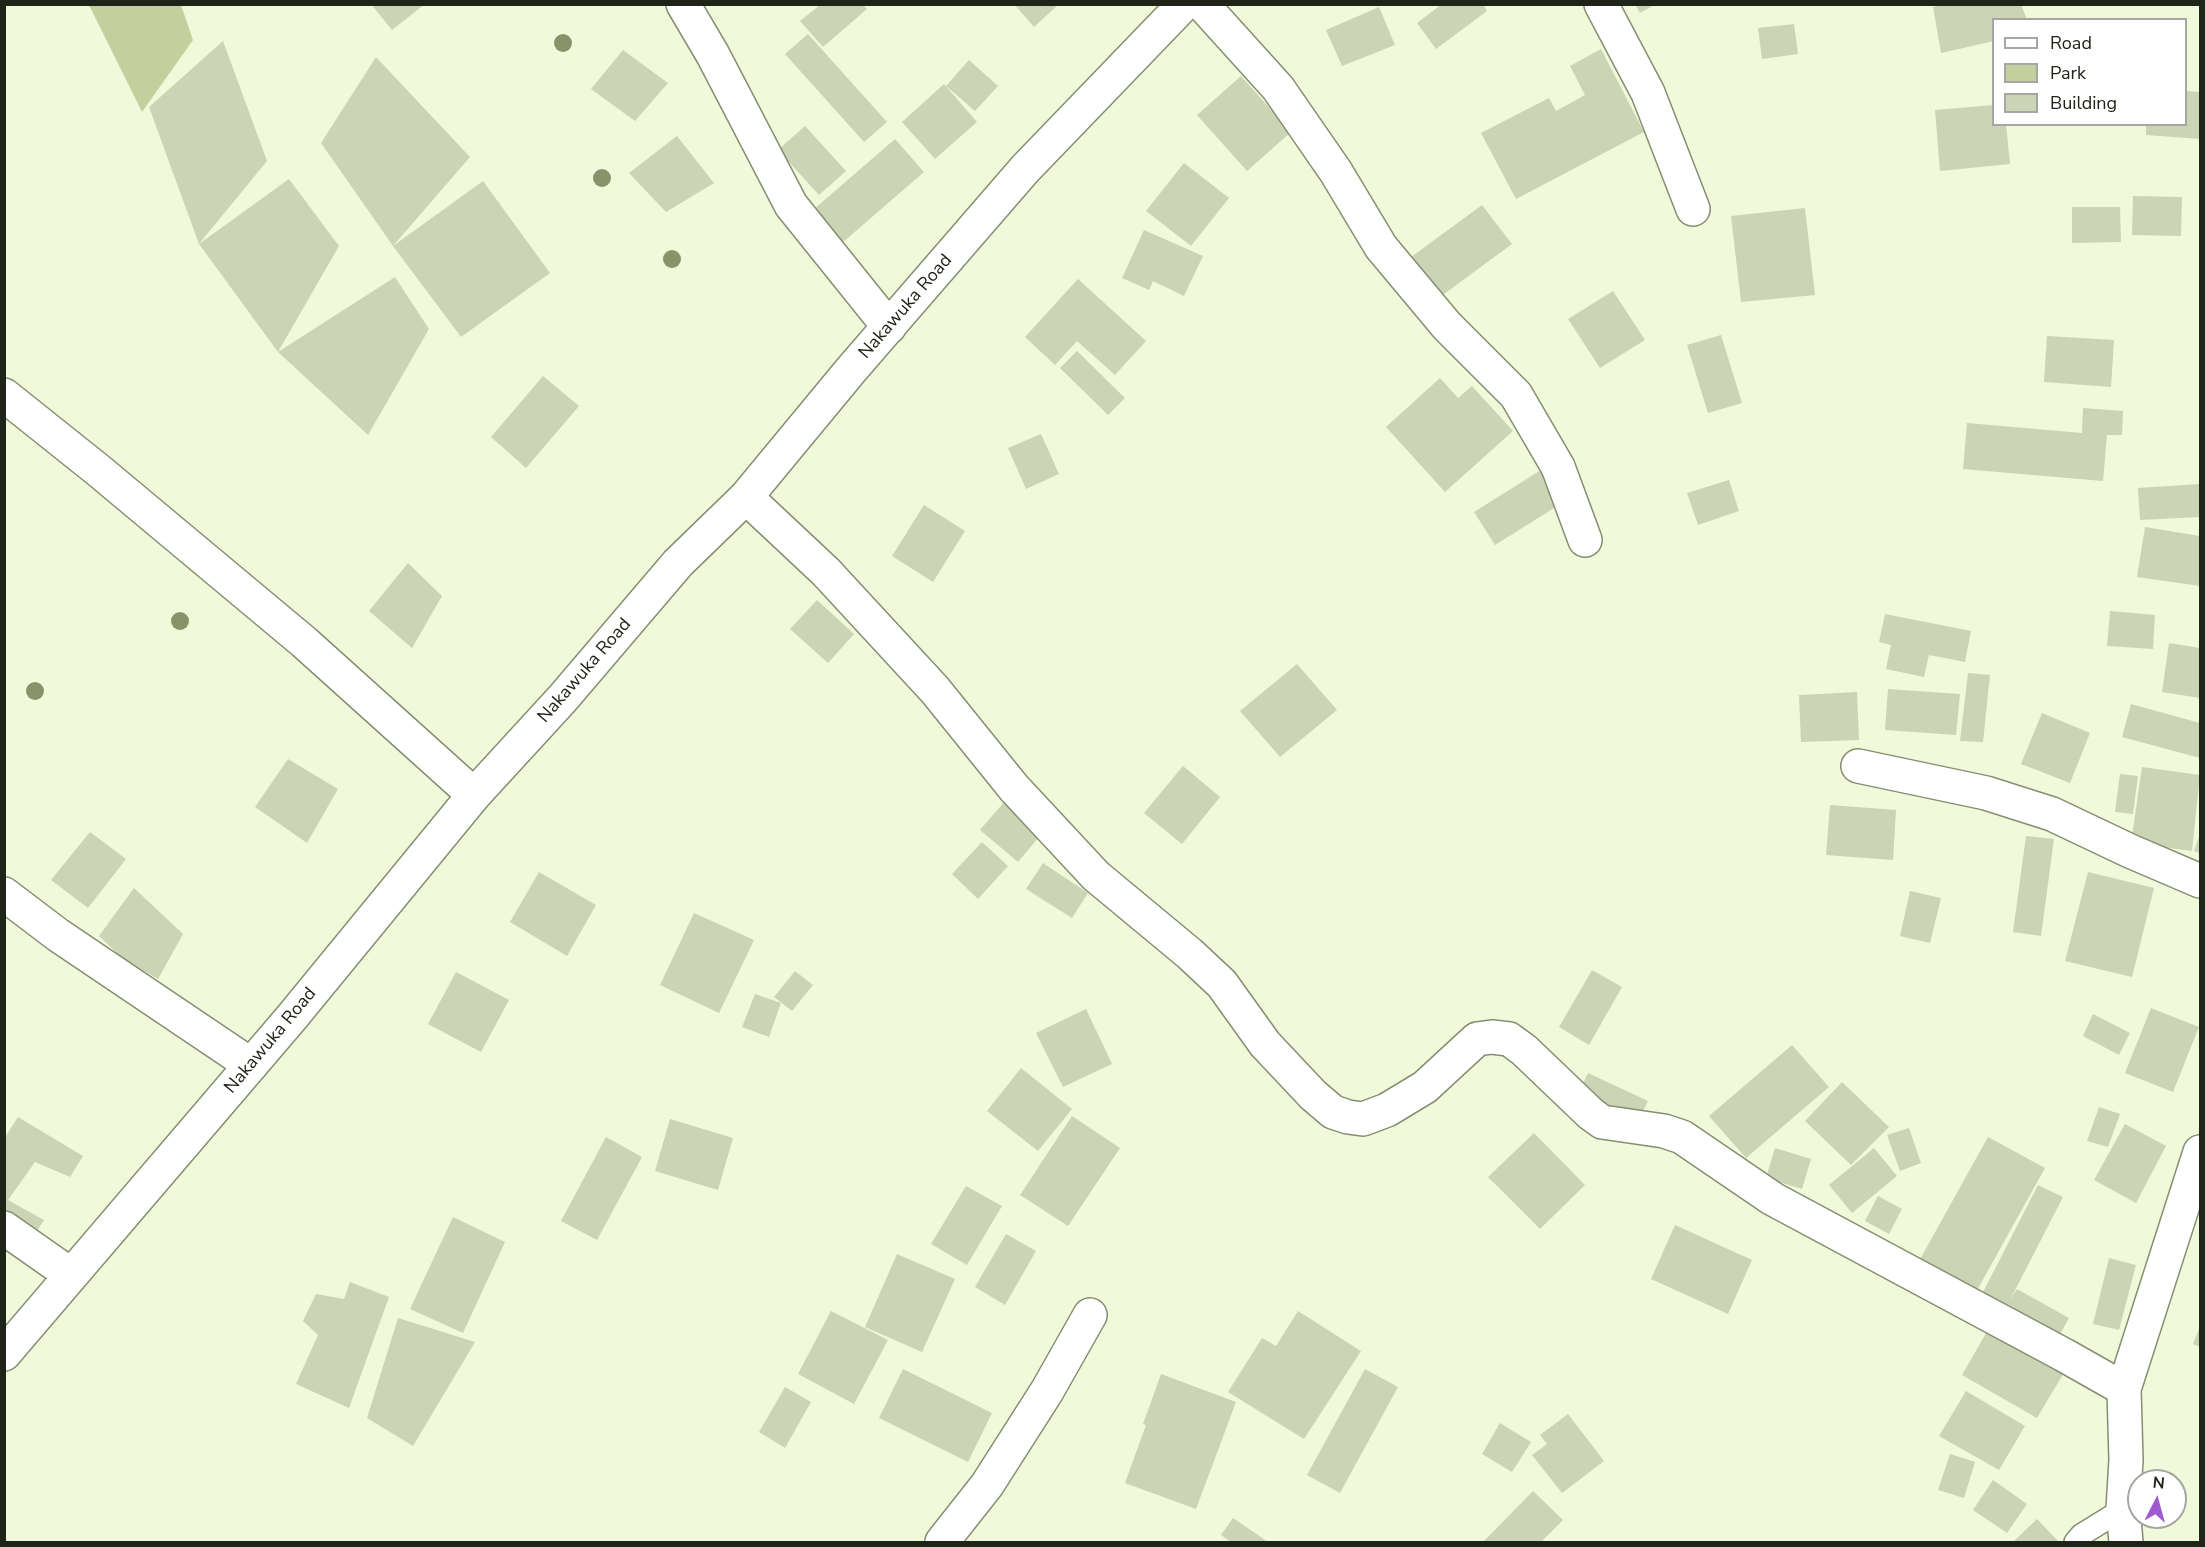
<!DOCTYPE html>
<html>
<head>
<meta charset="utf-8">
<style>
	body { margin:0 }
	#map { position:relative; width:2205px; height:1547px; overflow:hidden; background:#f0f9da; font-family:"Nunito Sans",sans-serif }
	canvas { display:block }
	.frame { position:absolute; inset:0; border:6px solid #202318; pointer-events:none }
	.legend { position:absolute; left:1992px; top:18px; width:195px; height:108px; box-sizing:border-box; background:#fff; border:2px solid #a6a7a3; margin:0; padding:8px 10px; list-style:none; font-size:18px; color:#202318 }
	.legend li { display:flex; align-items:center; gap:12px; height:30px }
	.legend b { width:30px; border:2px solid #a6a7a3 }
	.north { position:absolute; left:2127px; top:1469px; width:60px; height:60px; box-sizing:border-box; background:#fff; border:2px solid #a6a7a3; border-radius:50%; rotate:6deg; font-size:16px; font-weight:700; line-height:24px; text-align:center; color:#202318 }
	.north::after { content:''; display:block; margin:auto; width:21px; height:27px; background:#9e5bd0; clip-path:polygon(50% 0,100% 100%,50% 72%,0 100%) }
</style>
</head>
<body>
<div id="map">
<canvas width="2205" height="1547"></canvas>
<div class="frame"></div>
<ul class="legend">
<li><b style="height:8px;background:#fff"></b>Road</li>
<li><b style="height:16px;background:#c3d09e"></b>Park</li>
<li><b style="height:16px;background:#cbd4b5"></b>Building</li>
</ul>
<div class="north">N</div>
</div>
<script>
const ctx = document.querySelector('canvas').getContext('2d');
ctx.lineJoin = 'round';
function fillPath(path, color) { ctx.fillStyle = color; ctx.fill(path, 'evenodd'); }
function stroke(path, color, width, dash) { ctx.strokeStyle = color; ctx.lineWidth = width; ctx.lineCap = dash ? 'butt' : 'round'; ctx.setLineDash(dash || []); ctx.stroke(path); }
function label(font, color, halo, rows, align = 'center') {
  ctx.font = font + ' "Nunito Sans",sans-serif'; ctx.lineWidth = 4.5; ctx.setLineDash([]); ctx.textBaseline = 'middle'; ctx.strokeStyle = halo; ctx.fillStyle = color; for (const [text, x, y, turn = 0] of rows) {
    ctx.save(); ctx.translate(x, y); ctx.rotate((+turn || 0) * Math.PI / 180); ctx.textAlign = isNaN(turn) ? turn : align; if (halo) ctx.strokeText(text, 0, 0); ctx.fillText(text, 0, 0); ctx.restore();
  }
}
fillPath(new Path2D(`
	M86,5H181L193,40L142,112L90,7Z`), '#c3d09e');
fillPath(new Path2D(`
	M371,4H425L392,30Z
	M1014,4H1059L1034,27Z
	M1442,4H1483L1487,11L1436,49L1417,23Z
	M1635,4H1656L1640,13Z
	M1946,4H2021L2027,20H1994V41L1941,53L1933,7Z
	M820,5H863L867,9L823,47L800,21Z
	M1379,7L1395,45L1342,66L1326,30Z
	M1794,24L1798,54L1762,59L1758,28Z
	M808,34L887,122L864,142L785,54Z
	M223,41L267,161L199,244L149,107Z
	M1601,49L1644,132L1516,199L1481,133L1549,98L1556,111L1585,95L1570,66Z
	M623,50L668,83L635,121L591,89Z
	M376,57L470,157L393,246L483,181L550,273L461,337L393,246L321,143Z
	M969,60L998,86L975,111L946,86Z
	M1241,76L1291,132L1247,171L1197,115Z
	M944,84L977,122L935,159L902,122Z
	M2186,91L2200,92V139L2146,135V124H2186Z
	M1994,105V124H2006L2010,164L1940,171L1935,110Z
	M805,126L846,171L819,195L778,150Z
	M677,136L714,183L666,212L629,173Z
	M895,139L924,172L835,249L806,216Z
	M1184,163L1229,198L1191,246L1146,211Z
	M289,179L339,246L278,352L199,244Z
	M2133,196L2182,197L2181,236L2132,235Z
	M1482,205L1512,244L1436,300L1407,260Z
	M2072,207H2120L2121,242L2072,243Z
	M1805,208L1815,295L1741,302L1731,216Z
	M1144,230L1203,256L1184,296L1153,281L1149,290L1122,278Z
	M395,277L429,329L368,435L278,352Z
	M1078,279L1146,341L1115,375L1077,341L1055,365L1025,337Z
	M1613,291L1645,340L1600,368L1568,319Z
	M1721,335L1742,403L1708,413L1687,345Z
	M2047,336L2114,340L2111,387L2044,382Z
	M1077,351L1125,398L1108,415L1060,368Z
	M543,376L579,406L526,468L491,437Z
	M1440,378L1458,398L1472,386L1513,431L1445,492L1386,427Z
	M2083,408L2123,411L2122,435H2107L2103,481L1963,469L1967,423L2082,433Z
	M1041,434L1059,474L1026,489L1008,448Z
	M1541,470L1562,503L1495,545L1474,512Z
	M1729,480L1739,511L1698,525L1687,493Z
	M2200,484V517L2140,520L2138,488Z
	M924,505L965,531L933,582L892,556Z
	M2145,527L2200,536V586L2137,577Z
	M408,563L442,596L412,648L369,611Z
	M817,600L854,634L828,663L790,629Z
	M2110,611L2155,615L2153,649L2107,646Z
	M1885,614L1971,631L1965,662L1929,655L1924,677L1886,669L1891,645L1879,642Z
	M2169,643L2200,648V698L2162,692Z
	M1297,664L1337,710L1280,757L1240,711Z
	M1968,673L1990,675L1983,742L1960,741Z
	M1888,689L1960,694L1956,735L1885,730Z
	M1857,692L1859,740L1801,742L1799,695Z
	M2131,704L2200,723V758L2122,737Z
	M2042,713L2090,733L2070,783L2021,764Z
	M288,759L338,789L307,843L255,807Z
	M1183,766L1220,797L1182,844L1144,813Z
	M2142,767L2200,775L2192,851L2131,843Z
	M2120,774L2138,776L2133,814L2115,812Z
	M1005,801L1043,832L1018,862L980,830Z
	M1830,805L1896,810L1893,860L1826,855Z
	M90,832L126,859L88,908L51,880Z
	M2200,834V853L2194,851Z
	M2026,836L2054,839L2041,936L2013,932Z
	M982,842L1008,866L978,899L952,874Z
	M1043,863L1088,893L1072,918L1026,889Z
	M539,872L596,905L567,956L510,922Z
	M2088,872L2154,888L2132,977L2065,961Z
	M134,888L183,934L158,979L139,968L131,976L99,964L116,952L99,936Z
	M1910,891L1941,898L1930,943L1900,936Z
	M694,913L754,940L719,1013L660,985Z
	M1592,970L1622,987L1589,1045L1559,1027Z
	M795,971L813,985L792,1011L774,997Z
	M456,972L509,1000L481,1052L428,1024Z
	M755,994L781,1003L769,1037L742,1027Z
	M2151,1008L2199,1027L2173,1092L2125,1073Z
	M1086,1009L1112,1064L1063,1087L1036,1033Z
	M2093,1014L2130,1033L2119,1055L2083,1036Z
	M1792,1045L1829,1087L1746,1158L1709,1116Z
	M1021,1068L1072,1109L1038,1151L987,1111Z
	M1588,1073L1648,1101L1636,1125L1576,1098Z
	M1842,1082L1889,1127L1851,1165L1805,1121Z
	M2099,1107L2120,1114L2108,1147L2087,1141Z
	M1072,1116L1120,1148L1068,1226L1020,1195Z
	M18,1117L83,1156L70,1177L35,1162L8,1200L44,1220L28,1245L4,1228V1139Z
	M670,1119L733,1138L718,1190L655,1171Z
	M2125,1124L2166,1146L2136,1203L2094,1180Z
	M1909,1128L1921,1163L1900,1171L1887,1135Z
	M1534,1133L1585,1185L1540,1229L1488,1177Z
	M606,1137L642,1157L597,1240L561,1221Z
	M1988,1137L2045,1168L1975,1294L1918,1263Z
	M1775,1148L1811,1159L1802,1189L1766,1178Z
	M1874,1148L1897,1176L1852,1213L1829,1185Z
	M2038,1185L2063,1197L2010,1300L2017,1289L2069,1318L2058,1338L1982,1294Z
	M966,1186L1002,1206L967,1265L931,1244Z
	M1878,1196L1902,1209L1889,1234L1865,1221Z
	M453,1217L505,1242L463,1333L410,1309Z
	M1675,1225L1752,1260L1728,1314L1651,1279Z
	M1006,1234L1036,1251L1005,1305L975,1287Z
	M897,1254L955,1279L922,1352L865,1327Z
	M2109,1258L2136,1265L2119,1330L2093,1324Z
	M350,1282L389,1297L349,1408L296,1384L318,1335L303,1321L316,1294L344,1299Z
	M831,1311L888,1340L854,1404L798,1374Z
	M1298,1311L1361,1351L1304,1439L1228,1392L1262,1338L1276,1346Z
	M398,1318L475,1342L413,1446L367,1418Z
	M2200,1327V1347L2193,1344Z
	M1989,1328L2065,1371L2037,1418L1962,1375Z
	M903,1369L992,1413L968,1462L879,1418Z
	M1365,1369L1398,1387L1340,1493L1307,1475Z
	M1161,1374L1236,1402L1196,1509L1125,1483L1146,1425L1143,1424Z
	M785,1387L811,1402L785,1448L759,1432Z
	M1966,1391L2025,1426L1999,1470L1939,1436Z
	M1568,1414L1604,1461L1562,1493L1532,1455L1547,1444L1540,1435Z
	M1500,1423L1531,1442L1512,1472L1482,1454Z
	M1950,1454L1975,1462L1964,1498L1938,1490Z
	M1993,1480L2027,1504L2007,1533L1973,1510Z
	M1533,1491L1563,1520L1541,1542H1483Z
	M1233,1518L1268,1542H1231L1221,1535Z
	M2037,1519L2059,1542H2013Z`), '#cbd4b5');
const lane = new Path2D(`
	M2075,1542L2081,1535L2123,1509`);
const street = new Path2D(`
	M683,4L713,55L791,205L889,327
	M1202,4L1278,88L1336,172L1381,247L1447,326L1516,395L1558,467L1585,540
	M1601,4L1648,93L1693,209
	M4,395L98,470L304,642L474,795
	M746,497L826,572L935,690L1014,788L1096,876L1190,954L1222,984L1265,1044L1313,1095L1333,1112L1348,1117L1363,1119L1387,1110L1425,1087L1477,1039L1492,1037L1509,1039L1524,1050L1591,1114L1602,1122L1664,1131L1682,1137L1773,1199L2064,1355L2124,1389
	M1858,766L1986,793L2052,814L2130,851L2200,881
	M4,894L58,935L251,1065
	M4,1228L71,1275
	M942,1542L987,1485L1047,1391L1090,1315
	M2126,1542L2123,1509L2126,1460L2124,1389L2200,1152`);
const secondary = new Path2D(`
	M4,1354L292,1017L474,795L563,698L678,563L746,497L851,370L1025,169L1184,4`);
stroke(lane, '#868e71', 24);
stroke(street, '#868e71', 36);
stroke(secondary, '#868e71', 36);
stroke(lane, '#fff', 21);
stroke(street, '#fff', 33);
stroke(secondary, '#fff', 33);
ctx.fillStyle = '#899268';
for (const [x, y] of [
	[563,43],
	[602,178],
	[672,259],
	[180,621],
	[35,691]
]) { ctx.beginPath(); ctx.arc(x, y, 9, 0, 2 * Math.PI); ctx.fill(); }
label('18px', '#202318', '#fff', [
	["Nakawuka Road",906,307,-49],
	["Nakawuka Road",585,671,-49],
	["Nakawuka Road",271,1041,-50]
]);
</script>
</body>
</html>
